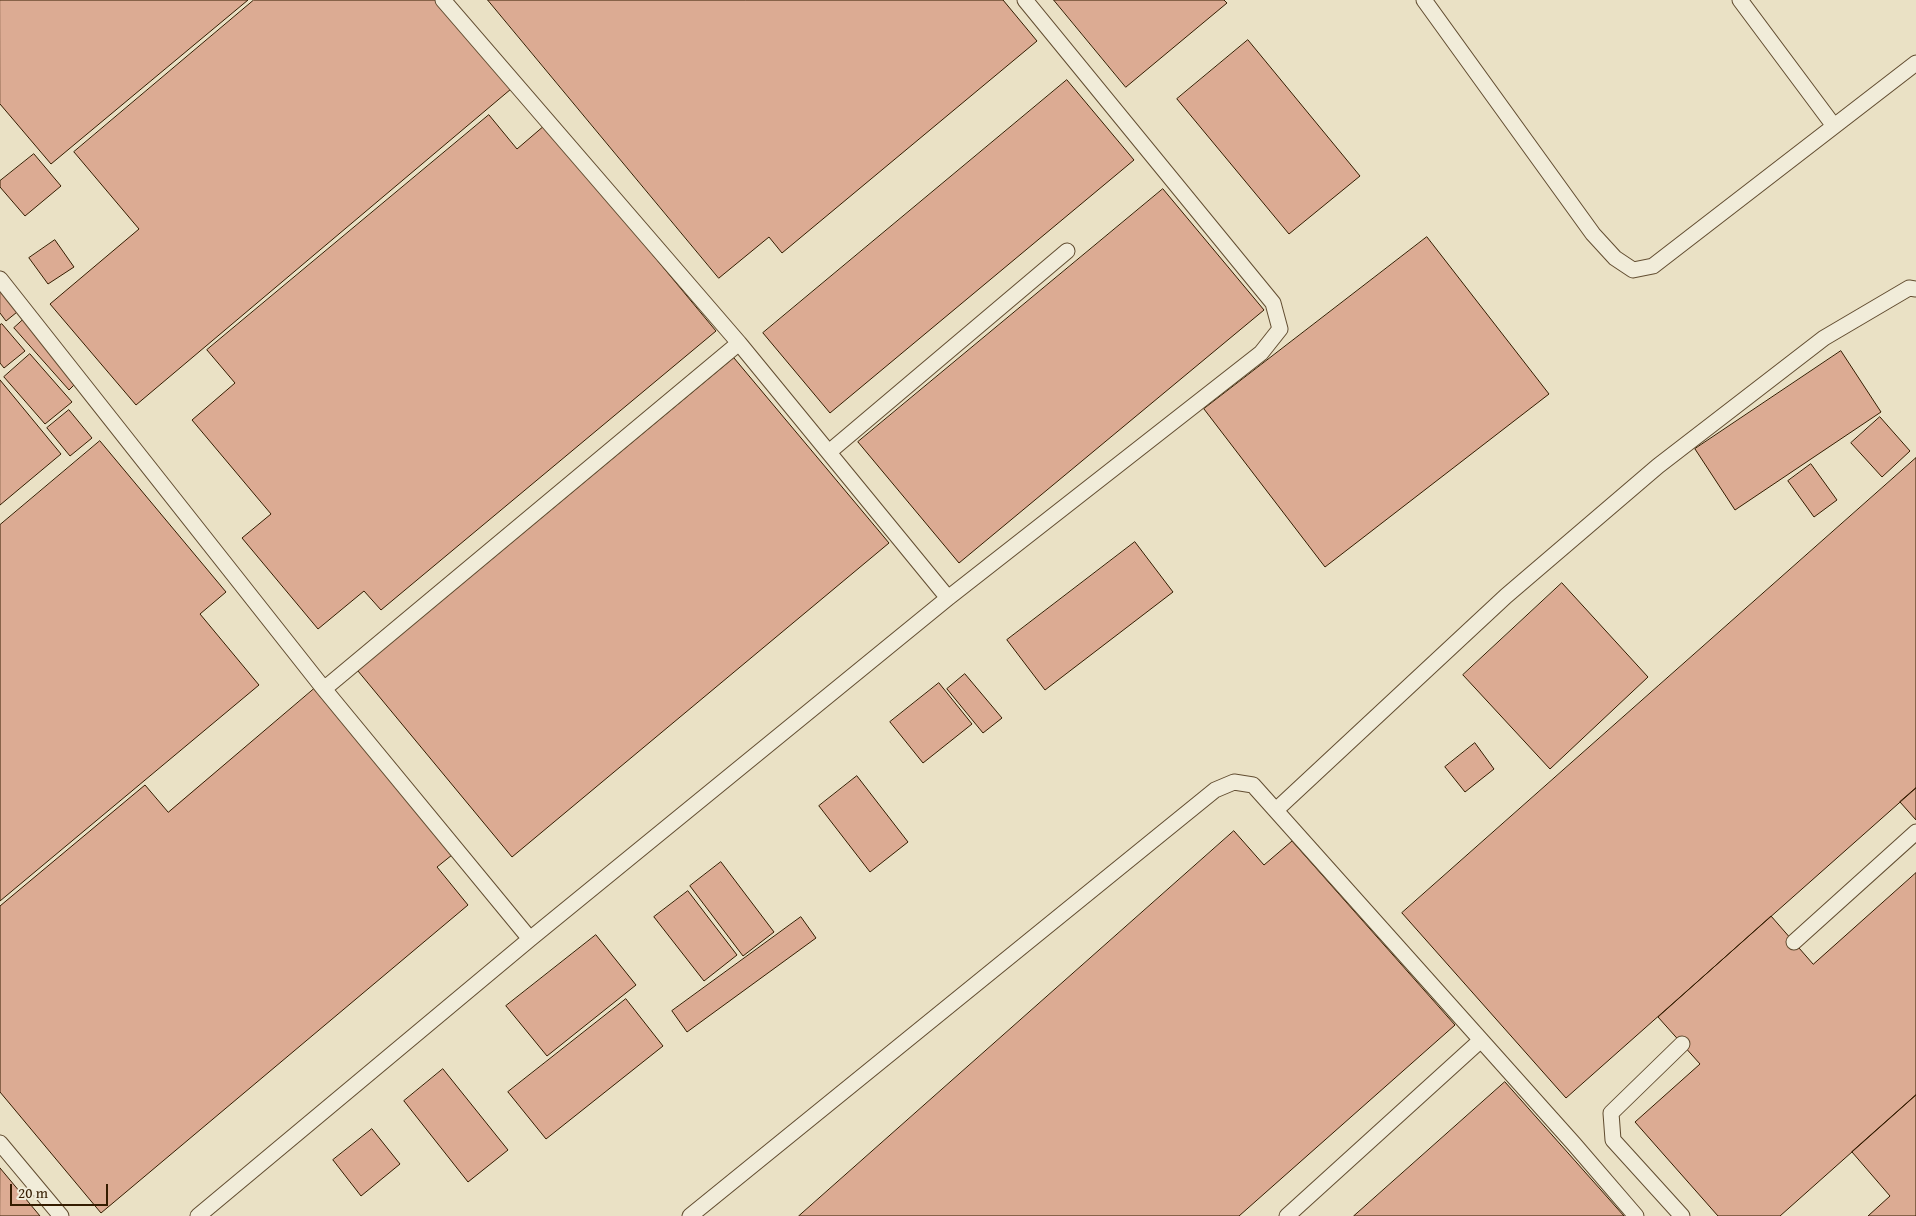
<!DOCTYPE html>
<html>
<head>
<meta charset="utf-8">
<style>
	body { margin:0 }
	#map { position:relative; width:1916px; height:1216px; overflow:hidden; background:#eae1c5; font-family:"Gentium Book Plus",serif }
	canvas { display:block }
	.scale { position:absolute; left:10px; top:1184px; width:98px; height:22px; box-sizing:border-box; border:2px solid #341c00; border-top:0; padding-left:6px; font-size:15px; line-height:18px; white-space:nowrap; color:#341c00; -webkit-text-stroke:4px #f1ecd9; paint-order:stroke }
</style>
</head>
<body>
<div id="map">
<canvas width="1916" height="1216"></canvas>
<div class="scale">20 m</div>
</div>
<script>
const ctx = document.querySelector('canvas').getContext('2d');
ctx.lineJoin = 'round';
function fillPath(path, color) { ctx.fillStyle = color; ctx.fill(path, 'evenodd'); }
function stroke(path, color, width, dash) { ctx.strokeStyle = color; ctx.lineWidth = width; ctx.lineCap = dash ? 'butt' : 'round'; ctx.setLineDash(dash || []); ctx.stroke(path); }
const building = new Path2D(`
	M0,0H248L51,164L0,104Z
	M254,0H436L511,89L136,405L50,304L139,229L74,152Z
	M488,0H1003L1037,41L782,253L769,237L719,278Z
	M1054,0H1224L1227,3L1126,87Z
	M1248,40L1360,176L1289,234L1177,99Z
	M1067,80L1134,160L830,413L763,333Z
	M489,115L517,149L545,125L716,331L381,610L364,591L318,629L242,538L271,514L192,420L235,383L207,350Z
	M34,154L61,186L25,216L0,187V181Z
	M1163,189L1264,310L959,563L858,442Z
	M1427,237L1549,394L1325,567L1204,409Z
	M55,240L74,267L48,284L29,258Z
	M0,282L22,308L6,321L0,313Z
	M24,319L79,380L69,390L14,328Z
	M2,324L25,351L4,368L0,363V325Z
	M1841,351L1881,412L1735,510L1695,449Z
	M30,354L72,402L45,424L4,377Z
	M734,358L889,543L512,857L358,671Z
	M0,380L61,454L0,505Z
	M69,410L92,438L70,456L47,428Z
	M1880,417L1910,451L1882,477L1851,443Z
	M100,441L226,592L200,614L259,685L0,901V525Z
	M1916,458V788L1566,1098L1402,913Z
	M1811,464L1837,500L1814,517L1788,481Z
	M1135,542L1173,592L1045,690L1007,640Z
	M1562,583L1648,677L1550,769L1463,675Z
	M965,674L1002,718L983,733L947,689Z
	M939,683L972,724L923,763L890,722Z
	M314,689L452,855L437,867L468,905L101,1213L0,1092V906L145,785L168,812Z
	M1475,743L1494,769L1465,792L1445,767Z
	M857,776L908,842L870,872L819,806Z
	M1916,788V820L1900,802Z
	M1234,831L1264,865L1292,841L1455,1025L1239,1216H799Z
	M721,862L774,932L743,956L690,886Z
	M1916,873V1095L1780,1216H1718L1635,1122L1700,1064L1658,1017L1771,916L1813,964Z
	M688,891L737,955L704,981L654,917Z
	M801,917L816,938L687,1032L672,1011Z
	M596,935L636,985L547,1056L506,1006Z
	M626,999L663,1046L546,1139L508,1092Z
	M443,1069L508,1150L468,1182L404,1101Z
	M1505,1082L1624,1216H1354Z
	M1916,1095V1216H1868L1890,1196L1852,1152Z
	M372,1129L400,1164L361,1196L333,1160Z
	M0,1168L40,1216H0Z`);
fillPath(building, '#dcab93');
stroke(building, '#341c00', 1);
const lane = new Path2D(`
	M443,0L739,343L948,598
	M1424,0L1593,234L1615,258L1633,270L1653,266L1916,63
	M1740,0L1834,126
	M0,279L324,689L530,939
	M829,452L1067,251
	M324,689L739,343
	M1276,810L1506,596L1658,466L1824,338L1909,288L1916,289
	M1794,942L1916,832
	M1682,1044L1611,1113L1613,1140L1682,1216
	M0,1143L61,1216
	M198,1216L530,939L948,598L1261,353L1280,329L1273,303L1025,0
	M690,1216L1215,790L1234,782L1253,785L1574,1144L1636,1216
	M1287,1216L1481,1040`);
stroke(lane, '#624d31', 17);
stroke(lane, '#f1ecd9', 15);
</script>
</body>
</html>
